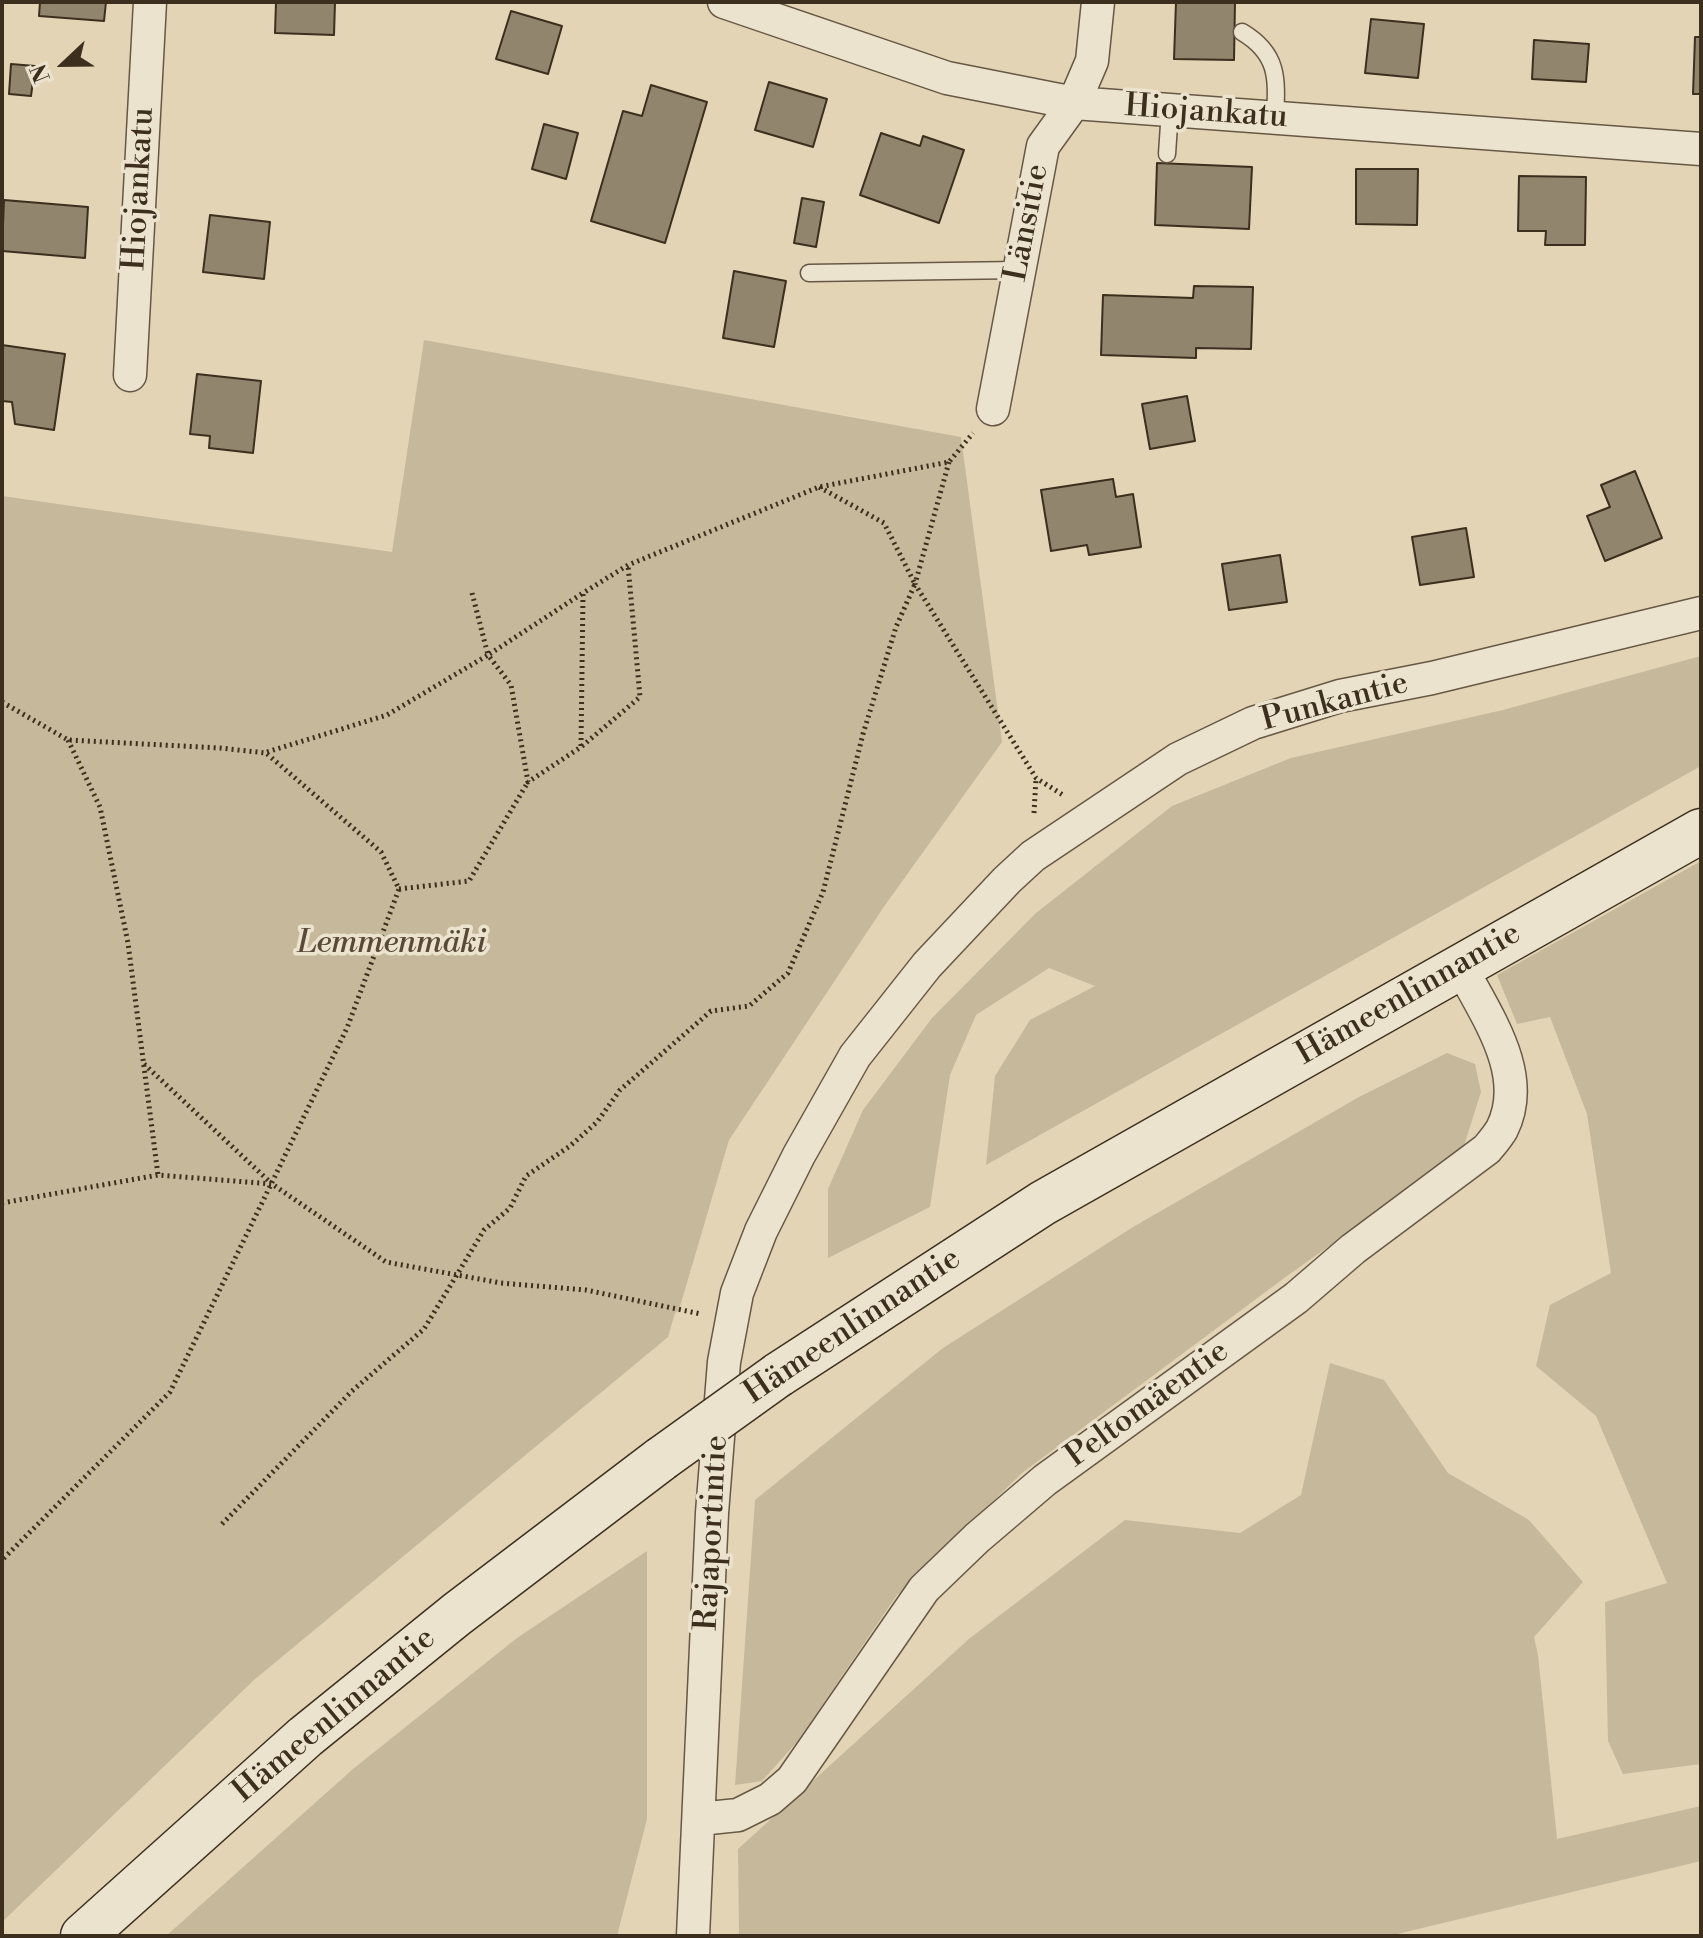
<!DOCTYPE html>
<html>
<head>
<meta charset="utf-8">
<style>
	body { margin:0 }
	#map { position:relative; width:1703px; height:1938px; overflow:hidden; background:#e2d4b5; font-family:"Libre Bodoni",serif }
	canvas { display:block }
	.frame { position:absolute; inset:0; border:4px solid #3c2f1e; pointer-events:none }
	.north { position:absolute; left:24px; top:24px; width:80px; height:80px; -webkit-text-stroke:6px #ece3cf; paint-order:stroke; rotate:248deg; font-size:22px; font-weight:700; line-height:32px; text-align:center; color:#3c2f1e }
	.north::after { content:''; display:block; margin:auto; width:28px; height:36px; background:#3c2f1e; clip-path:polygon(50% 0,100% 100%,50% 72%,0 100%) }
</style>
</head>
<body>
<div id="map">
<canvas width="1703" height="1938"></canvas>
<div class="frame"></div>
<div class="north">N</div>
</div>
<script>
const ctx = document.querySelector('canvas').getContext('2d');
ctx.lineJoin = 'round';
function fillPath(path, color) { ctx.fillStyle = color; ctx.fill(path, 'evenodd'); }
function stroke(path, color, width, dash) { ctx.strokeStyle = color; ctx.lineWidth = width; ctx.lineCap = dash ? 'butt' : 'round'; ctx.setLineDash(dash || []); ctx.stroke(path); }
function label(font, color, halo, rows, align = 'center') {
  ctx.font = font + ' "Libre Bodoni",serif'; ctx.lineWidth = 7; ctx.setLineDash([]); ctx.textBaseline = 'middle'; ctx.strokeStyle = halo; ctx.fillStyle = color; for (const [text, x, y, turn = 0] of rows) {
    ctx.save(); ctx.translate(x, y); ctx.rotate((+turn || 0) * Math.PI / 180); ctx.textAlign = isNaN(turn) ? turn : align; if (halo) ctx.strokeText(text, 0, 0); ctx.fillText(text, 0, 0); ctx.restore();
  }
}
fillPath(new Path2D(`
	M424,340L961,437L1002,742L883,908L729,1140L679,1310L675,1313L668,1337L254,1680L2,1922V496L392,552Z
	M1701,656V766L986,1165L995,1076L1030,1020L1095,986L1049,968L976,1015L950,1075L930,1207L828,1258V1189L863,1110L932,1018L1036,913L1172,806L1291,758L1503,710Z
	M1701,861V1764L1623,1774L1608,1741L1605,1602L1667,1583L1596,1416L1536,1366L1550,1305L1611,1273L1587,1114L1550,1017L1517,1024L1497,975Z
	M1447,1053L1475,1064L1481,1092L1462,1152L1287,1276L1022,1473L897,1595L797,1742L762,1781L735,1785L755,1500L943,1348L1133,1227L1359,1097Z
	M1330,1363L1384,1380L1448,1473L1529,1520L1583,1582L1534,1637L1538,1655L1557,1839L1701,1806V1861L1389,1936H739L738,1849L970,1638L1125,1520L1240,1533L1301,1495Z
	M647,1551V1819L617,1936H166L353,1769L517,1638Z`), '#c6b89b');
const building = new Path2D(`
	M40,2H106L104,21L39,16Z
	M276,2H335L334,35L275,33Z
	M1176,2H1235L1234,60L1174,59Z
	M511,11L562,26L548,74L496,59Z
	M1371,19L1424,24L1418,78L1365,73Z
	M1695,37H1701V94H1693Z
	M1534,40L1589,44L1586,82L1532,79Z
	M11,64L35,66L31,96L9,94Z
	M769,82L827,99L813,147L755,130Z
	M651,85L707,102L665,243L591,221L623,111L642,116Z
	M544,124L578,133L566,179L532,169Z
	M881,133L920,146L923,136L964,150L939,223L860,195Z
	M1157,163L1252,167L1249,229L1155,225Z
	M1356,169H1418L1417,225L1356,224Z
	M1519,176L1586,177L1585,245H1545L1546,231H1518Z
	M802,198L824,202L816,247L794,243Z
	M4,200L88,207L85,258L2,251Z
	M210,215L270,222L264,279L203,272Z
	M734,271L786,281L774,347L723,338Z
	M1194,286L1253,287L1251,349L1196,348V358L1101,355L1103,295L1193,298Z
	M2,345L65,354L54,430L15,424L12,402L2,401Z
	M197,374L261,381L253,453L209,448L210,436L190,434Z
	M1187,396L1195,441L1150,449L1142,404Z
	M1635,471L1662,538L1605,561L1587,516L1610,507L1601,485Z
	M1113,479L1116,497L1133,494L1141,547L1089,555L1087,545L1051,551L1041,490Z
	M1466,528L1474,577L1420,585L1412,537Z
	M1280,555L1287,602L1229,610L1222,564Z`);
fillPath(building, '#92856d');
stroke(building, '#3c2f1e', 2);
const lane = new Path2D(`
	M1242,32C1279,54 1277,79 1275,118
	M1167,154L1170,110
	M809,273L1019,270`);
const street = new Path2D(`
	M724,2L947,78L1074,103L1701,149
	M130,375L150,2
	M993,409L1043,146L1074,103L1092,61L1098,2
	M699,1819L738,1815L770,1799L792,1780L924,1589L977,1538L1045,1480L1296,1298L1353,1249L1487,1149C1492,1143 1498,1136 1502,1129C1530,1073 1484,1013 1460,965
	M693,1936L712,1513L724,1362L737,1293L761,1231L799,1155L855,1056L927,965L1007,880L1033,856L1178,759L1253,723L1340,696L1432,678L1701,613`);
const secondary = new Path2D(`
	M778,1375L1043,1203L1701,831
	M83,1936L305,1737L457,1614L661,1459`);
stroke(lane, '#665844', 19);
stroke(street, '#665844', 35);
stroke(secondary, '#3c2f1e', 47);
stroke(new Path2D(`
	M949,462L915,584L1036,778L1063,795
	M472,593L488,655L583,593
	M2,702L68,740L220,748L266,753L381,852L399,889L347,1028L170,1392L2,1560
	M68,740L100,807L128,943L158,1175
	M581,746L583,593L628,565L819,487L949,462L973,433
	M267,752L387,715L488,655L511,685L528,782L581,747L640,697L628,565
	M1034,813L1036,778
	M399,889L469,881L528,782
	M144,1064L271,1183
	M2,1203L158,1175L272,1184L386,1262L501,1283L586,1290L701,1314
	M222,1524L352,1391L424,1329L484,1230L510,1208L526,1176L570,1146L597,1122L620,1090L711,1011L749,1006L788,973L823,892L863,734L896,627L915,584L884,523L819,487`), '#3c2f1e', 5, [2, 4]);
stroke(lane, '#ece3cf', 16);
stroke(street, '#ece3cf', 32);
stroke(secondary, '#ece3cf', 44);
const secondaryBridge = new Path2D(`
	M661,1459L778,1375`);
stroke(secondaryBridge, '#3c2f1e', 47, []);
stroke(secondaryBridge, '#ece3cf', 44);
label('32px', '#3c2f1e', '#ece3cf', [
	["Hiojankatu",1206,113,4],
	["Hiojankatu",140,189,-87],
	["Länsitie",1028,223,-79],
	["Punkantie",1335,703,-15],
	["Hämeenlinnantie",1409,995,-30],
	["Hämeenlinnantie",853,1327,-34],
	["Peltomäentie",1148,1405,-36],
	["Rajaportintie",713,1533,-87],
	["Hämeenlinnantie",335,1716,-40]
]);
label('italic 32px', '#584a37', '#ece3cf', [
	["Lemmenmäki",392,944]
]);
</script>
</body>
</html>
